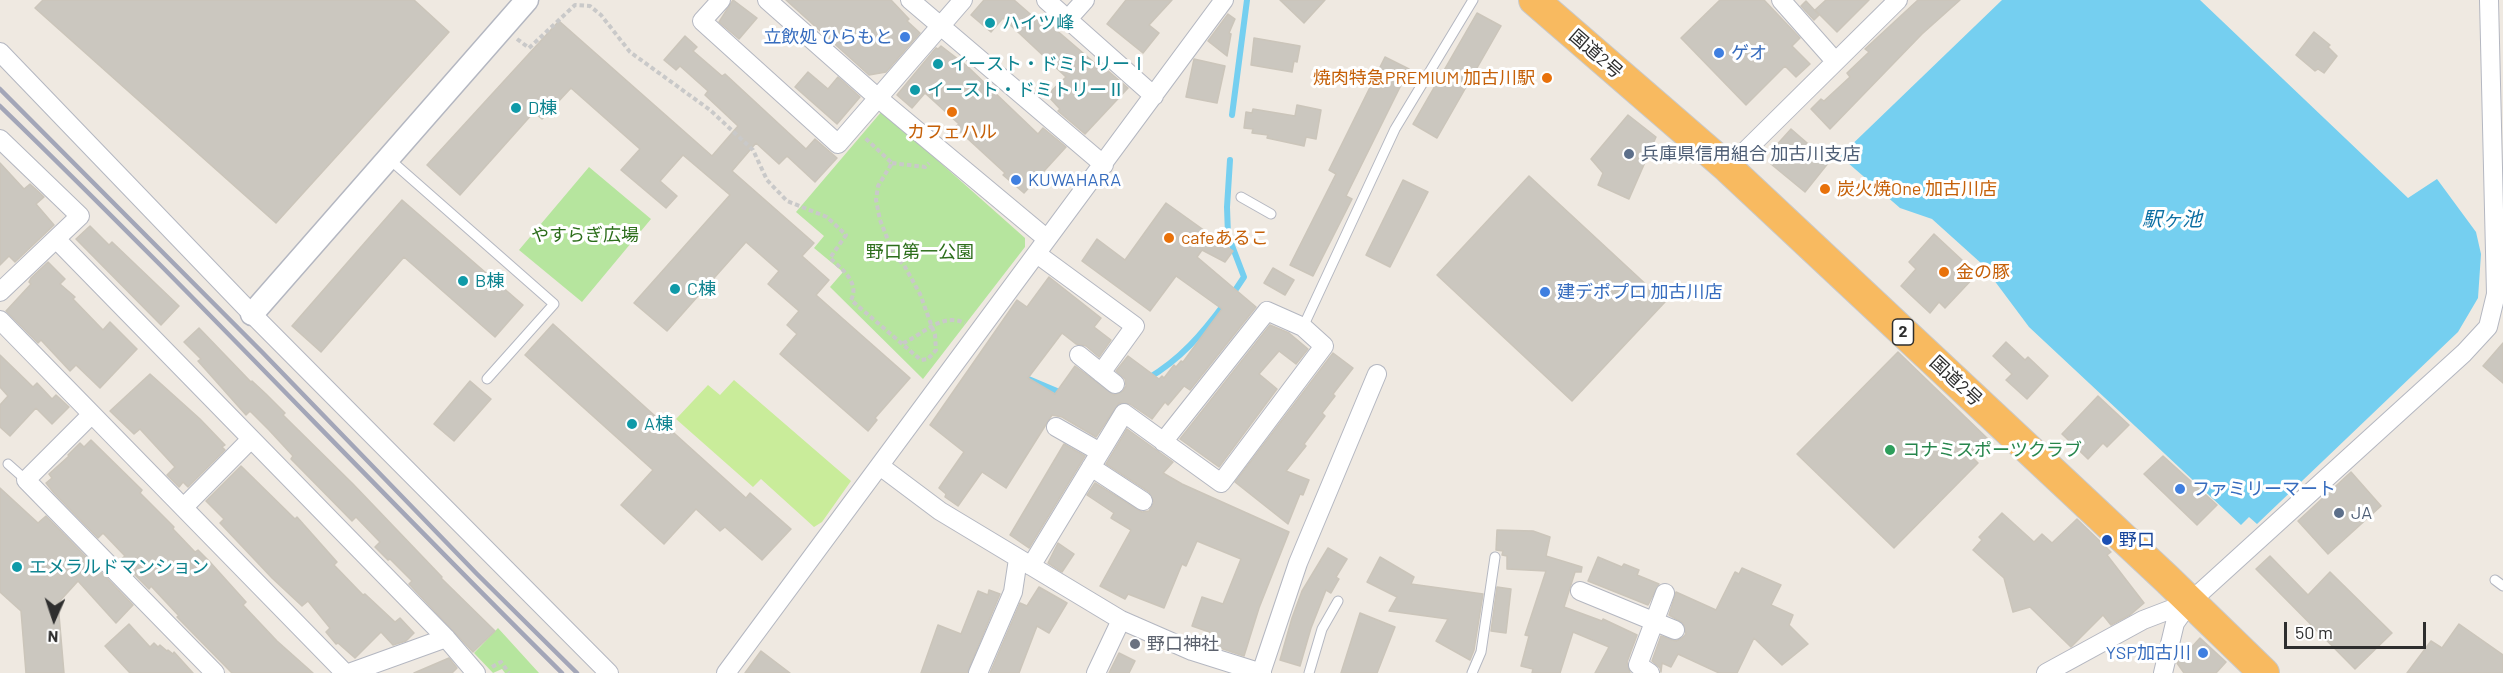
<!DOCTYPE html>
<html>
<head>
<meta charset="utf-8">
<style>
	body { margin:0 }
	#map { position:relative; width:2503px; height:673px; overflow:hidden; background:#efe9e1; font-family:Barlow,sans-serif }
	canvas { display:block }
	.north { position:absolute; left:24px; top:589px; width:60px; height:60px; -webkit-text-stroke:4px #fff; paint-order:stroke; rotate:183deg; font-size:16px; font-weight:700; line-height:24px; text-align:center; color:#2e2e2e }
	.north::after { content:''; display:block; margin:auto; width:21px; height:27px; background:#2e2e2e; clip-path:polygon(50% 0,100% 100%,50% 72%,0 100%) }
	.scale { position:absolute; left:2284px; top:622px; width:142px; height:27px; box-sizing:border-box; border:3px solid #2e2e2e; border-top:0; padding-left:8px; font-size:18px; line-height:21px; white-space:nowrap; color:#2e2e2e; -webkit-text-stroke:4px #fff; paint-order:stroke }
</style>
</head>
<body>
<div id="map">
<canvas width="2503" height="673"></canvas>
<div class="north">N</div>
<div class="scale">50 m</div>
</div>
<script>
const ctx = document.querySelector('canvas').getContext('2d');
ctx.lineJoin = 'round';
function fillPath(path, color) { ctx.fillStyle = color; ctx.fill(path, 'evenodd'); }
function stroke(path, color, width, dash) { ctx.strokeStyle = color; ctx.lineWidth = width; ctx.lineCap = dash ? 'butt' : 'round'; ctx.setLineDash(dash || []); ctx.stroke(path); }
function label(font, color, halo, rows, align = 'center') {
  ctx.font = font + ' Barlow,"Noto Sans JP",sans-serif'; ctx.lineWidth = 6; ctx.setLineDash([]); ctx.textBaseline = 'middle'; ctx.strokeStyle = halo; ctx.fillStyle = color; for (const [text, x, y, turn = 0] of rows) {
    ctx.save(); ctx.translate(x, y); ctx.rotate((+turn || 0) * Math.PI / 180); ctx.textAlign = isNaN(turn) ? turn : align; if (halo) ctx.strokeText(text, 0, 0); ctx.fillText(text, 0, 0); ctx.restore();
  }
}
fillPath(new Path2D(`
	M882,111L1025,238V247L923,379L830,287L843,272L814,248L824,236L796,212Z
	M589,167L651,219L582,302L519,250Z
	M498,628L539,673H505L502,669L493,673L474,653Z`), '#b6e59e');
fillPath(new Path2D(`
	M734,380L851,481L822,522L814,527L761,479L753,487L676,419L708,385L720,395Z`), '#c9ec9a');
fillPath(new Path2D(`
	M2002,0H2200L2408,198L2437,179L2476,232L2481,254L2478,298L2458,332L2257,524L2249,517L2241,525L2029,327L1982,264L1932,219L1900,208L1840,156Z`), '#75cff0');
stroke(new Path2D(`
	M1232,115L1247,0
	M1230,160L1227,207L1228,235L1244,277L1232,295
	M1026,378L1064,394
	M1147,379C1181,359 1202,334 1225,303`), '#75cff0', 6);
const building = new Path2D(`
	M43,0H414L449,32L276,223L35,8Z
	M733,0L757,18L739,39L719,22Z
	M786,0H891L909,19L907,21L920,33L886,72L869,75Z
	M984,0H1014L1044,26L1047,22L1097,65L1099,63L1128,88L1085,134L1058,111L1060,109L1047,95L1066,77L1003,18L991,32L971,15Z
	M1126,0H1172L1149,25L1159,33L1143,53L1107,24Z
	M1280,0H1325L1304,23Z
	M1720,0H1764L1800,38L1792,46L1810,64L1796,77L1785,66L1746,105L1681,38Z
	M1826,0H1869L1837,32L1815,10Z
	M1918,0H1960L1922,34L1830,129L1811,109L1821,99L1824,101L1850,77L1847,73L1869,52L1865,49Z
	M1806,1L1819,15L1814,20L1801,6Z
	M1477,13L1501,26L1437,138L1413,124Z
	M1228,14L1235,19L1229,33L1231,34L1227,56L1208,41Z
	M559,21L712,156L738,126L705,95L708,91L680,66L676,70L664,60L685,36L697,47L693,51L722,76L725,74L806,149L815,139L837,158L815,182L787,156L779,164L756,143L732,171L814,243L802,256L829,280L816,295L910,378L875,418L877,420L868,431L780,354L797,334L787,325L799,311L768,284L779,271L746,242L667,331L634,303L730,195L683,155L660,181L677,196L666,208L621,170L640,149L571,88L542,119L534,112L460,195L427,165Z
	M2314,32L2330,45L2328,47L2337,56L2324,73L2318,69L2315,71L2296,55Z
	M1254,38L1300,46L1297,62L1294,61L1292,72L1251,65Z
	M941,46L967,66L1038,134L1043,128L1066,147L1024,193L1003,175L1005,173L955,127L959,124L925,93L912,108L897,95L936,48L938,49Z
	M1385,57L1409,69L1346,196L1352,199L1313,276L1290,265L1336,174L1329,170Z
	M1194,59L1225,66L1217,103L1186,97Z
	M808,72L828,89L838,77L860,97L837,124L795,87Z
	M1297,105L1321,110L1316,139L1306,137L1304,146L1267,138L1268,135L1252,133L1253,129L1244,128L1246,112L1252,113L1253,109L1295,116Z
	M1628,115L1656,137L1629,199L1598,185L1603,173L1591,159Z
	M1791,129L1829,162L1805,192L1771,164L1781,156L1773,149Z
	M0,163L24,189L30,184L41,194L44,197L36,204L54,225L15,262L9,256L0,265Z
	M1529,176L1665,302L1572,401L1437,275Z
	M1403,180L1428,192L1390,267L1366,255Z
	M402,200L523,305L495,337L404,257L321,352L292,326Z
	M1166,203L1233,251L1225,262L1202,250L1197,257L1256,307L1190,390L1184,386L1168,405L1165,402L1152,419L1130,404L1119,403L1096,437L1062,417L1052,415L1006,488L982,472L958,506L945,497L946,494L939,488L964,452L930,425L1017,300L1027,307L1049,277L1101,318L1094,327L1111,340L1099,357L1086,346L1076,344L1062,333L1028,378L1055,394L1075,366L1114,395L1123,391L1126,386L1125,379L1116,371L1128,356L1159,379L1162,376L1164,378L1174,365L1176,367L1181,361L1183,362L1222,309L1176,276L1150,311L1082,261L1097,239L1125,260Z
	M90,226L109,245L112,242L179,306L161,325L76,239Z
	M1934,234L1977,274L1945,308L1939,302L1930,313L1901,286L1916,269L1909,262Z
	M48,262L65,279L60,284L75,297L73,299L103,330L110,322L137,349L100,388L76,365L70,371L41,340L38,343L6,311L31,284L29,282L31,278Z
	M1273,268L1294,280L1285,295L1264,283Z
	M553,324L746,498L750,493L791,529L762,560L725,527L720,531L696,509L664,544L621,505L653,470L525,355Z
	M1270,325L1289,333L1308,349L1296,364L1279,351L1259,374L1277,389L1219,467L1180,439Z
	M199,328L251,382L252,381L266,394L285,413L283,415L353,484L442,577L441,578L495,631L473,652L409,584L412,581L390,559L388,560L375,547L380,542L356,517L352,521L291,459L293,456L269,430L250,411L246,415L198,361L201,359L184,342Z
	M2006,342L2025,360L2028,357L2048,376L2027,399L2006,380L2012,374L1993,356Z
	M2503,343V383L2483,366Z
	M1898,352L1989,440L1972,457L1978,463L1894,548L1797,454Z
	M1333,353L1353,368L1333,394L1335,396L1322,413L1325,416L1304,444L1306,446L1286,471L1309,480L1303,495L1300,494L1288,524L1235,482Z
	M0,355L33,387L37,383L52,399L56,395L69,407L52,424L36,408L10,436L0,427V405L8,396L0,387Z
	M150,374L200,419L225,445L222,447L225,450L188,487L183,482L179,487L167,475L175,467L140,429L134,434L110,411Z
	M470,381L491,399L454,441L434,424Z
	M2098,396L2129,425L2107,447L2103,443L2088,459L2062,434Z
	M1127,429L1173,462L1163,473L1182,484L1289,532L1259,608L1244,656L1214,646L1218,635L1192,626L1202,597L1223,604L1241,559L1197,541L1186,566L1182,564L1164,608L1128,594L1125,599L1100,586L1131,530L1111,518L1114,513L1087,495L1095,483L1142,512L1149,511L1154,502L1149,492L1106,464Z
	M91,440L142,490L140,493L174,527L173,529L195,552L198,550L210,562L246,602L243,605L277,641L313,673H232L177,617L179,616L151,586L149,589L120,560L125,556L103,533L98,538L54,493L46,483L52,478L49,474L69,456L68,455L80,443L84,447Z
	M1064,444L1085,456L1029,548L1010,535Z
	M2163,456L2217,505L2197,525L2144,474Z
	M241,466L295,519L297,517L337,562L334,565L363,595L365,594L395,622L400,618L414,633L406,641L393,645L381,632L355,658L338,643L336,644L326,632L330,628L308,601L302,606L272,578L220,523L224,519L206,501Z
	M2351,472L2381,506L2328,554L2298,521Z
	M0,488L38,523L46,516L133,605L116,623L78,581L58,603L64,673H26L21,611L0,592Z
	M2002,513L2034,542L2042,534L2052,543L2077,519L2111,552L2107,555L2144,603L2130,615L2111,625L2103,615L2071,647L2030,607L2013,612L2004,578L1973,550L1982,540L1979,537Z
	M1497,530L1533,531L1550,537L1546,556L1582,567L1581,572H1575L1564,607L1602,621L1603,619L1637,635L1627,662L1630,673H1595L1609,647L1573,632L1560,673H1532L1533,669L1521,666L1529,636L1525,635L1546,571L1507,569V556L1502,555L1503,551L1496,550Z
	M1058,543L1074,554L1062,572L1048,563Z
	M1328,548L1347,559L1336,577L1339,579L1331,593L1326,590L1311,628L1300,666L1280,660L1292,618L1302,591Z
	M2270,556L2308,595L2330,572L2392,633L2355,669L2256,569Z
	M1380,557L1414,577L1411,584L1483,594L1474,650L1470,660L1436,641L1448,619L1389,611L1397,597L1367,582Z
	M1598,557L1622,567L1624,564L1639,570L1637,575L1659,584L1648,605L1588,581Z
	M1742,568L1781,585L1771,605L1793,615L1789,625L1808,644L1782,665L1754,638L1737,673H1719L1678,654L1671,667L1662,663L1661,672L1660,668L1652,661L1661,636L1676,641L1682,638L1686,634L1683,623L1669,615L1676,592L1716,610L1735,572L1739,574Z
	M1039,587L1067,603L1049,633L1037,626L1019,673H990L1020,603L1027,606Z
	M1497,587L1511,589L1506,633L1491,631Z
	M989,590L1000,594L967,673H921L938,625L961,634L978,591L988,595Z
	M1360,613L1395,627L1377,673H1341Z
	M129,624L150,647L154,643L158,647L160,645L167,651L168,650L173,654L174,652L193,673H130L105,646Z
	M2459,624L2503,655V673H2407L2431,641L2442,648Z
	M2200,638L2226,662L2216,673H2184L2177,663Z
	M761,651L790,673H745Z
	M1119,653L1135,661L1129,673H1109Z
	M449,658L457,668L452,673H414Z`);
fillPath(building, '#cbc7bf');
stroke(building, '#cbc5ba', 1.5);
const service = new Path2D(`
	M388,158L554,304L487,379
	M1241,197L1271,214
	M1303,327L1395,129L1473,0
	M8,464L26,480
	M2495,580L2503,586
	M1309,673L1322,629L1338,601
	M1472,673L1481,652L1495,557`);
const minor = new Path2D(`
	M721,0L702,21L838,144L963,0
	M767,0L878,98L1047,239
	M910,0L1104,165
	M1046,0L1154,96
	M1781,0L1835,61
	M1068,19L1085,0
	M0,52L252,314L609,673
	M0,139L80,216L0,292
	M1728,168L1898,0
	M56,239L446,638L476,673
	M1037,254L1135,326L1101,373
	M0,320L345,673
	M1079,355L1115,384
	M92,414L26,480L215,673
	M1056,427L1100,452
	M880,466L940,511L1121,620L1192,651L1262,673
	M1091,467L1143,501
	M184,507L251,439
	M1031,566L1124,413L1221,483L1324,346L1303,327L1267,311L1163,442
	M1580,591L1675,630
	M349,673L446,638
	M726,673L1224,0
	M978,673L1013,592L1018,559
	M1096,673L1121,620
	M1261,673L1298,563L1377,374
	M1650,673L1638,665L1665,593
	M2046,673L2143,620L2190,602
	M2163,673L2175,623L2190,602L2464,353L2488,327L2496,294L2489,0`);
const tertiary = new Path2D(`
	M252,314L527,0`);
const trunk = new Path2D(`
	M1534,0L1728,168L2167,579L2264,673`);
stroke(service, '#b4b7c1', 11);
stroke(minor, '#b4b7c1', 20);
stroke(tertiary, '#b4b7c1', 25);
stroke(trunk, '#c9c9c9', 32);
stroke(new Path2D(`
	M517,39L529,48L575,5L590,6L601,15L630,52L710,110L753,150L767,180L787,201L827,217L846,235L830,258C842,269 860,283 851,300L915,355L921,360L928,359L936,350L935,335L920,294L904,265L894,255L880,220L876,200L878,186L892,163L864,137
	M892,163L925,167L929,163
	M903,343C923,335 941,312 965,323
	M492,667L501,662L509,673`), '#c9c9c9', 4, [4.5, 3]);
stroke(service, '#fff', 9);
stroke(minor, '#fff', 18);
stroke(tertiary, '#fff', 22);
stroke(trunk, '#f8ba60', 30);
stroke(new Path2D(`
	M0,89L262,352L477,574L577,673
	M0,106C191,291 373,486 562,673`), '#a3a6b8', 4.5);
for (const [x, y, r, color] of [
	[990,23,6,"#0f9aa8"],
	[905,37,6,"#3f7fe0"],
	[1719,53,6,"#3f7fe0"],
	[938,64,6,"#0f9aa8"],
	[1547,78,6,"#e8710a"],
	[915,90,6,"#0f9aa8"],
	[516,108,6,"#0f9aa8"],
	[952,112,6,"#e8710a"],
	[1629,154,6,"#5c6f8a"],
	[1016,180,6,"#3f7fe0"],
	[1825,189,6,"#e8710a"],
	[1169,238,6,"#e8710a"],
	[1944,272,6,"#e8710a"],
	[463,281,6,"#0f9aa8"],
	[675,289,6,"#0f9aa8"],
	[1545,292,6,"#3f7fe0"],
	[632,424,6,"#0f9aa8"],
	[1890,450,6,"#2e9e5b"],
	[2180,489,6,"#3f7fe0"],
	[2339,513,6,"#5c6f8a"],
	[2107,540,6,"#1a4fb4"],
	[17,567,6,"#0f9aa8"],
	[1135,644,6,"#6b7280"],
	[2203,653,6,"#3f7fe0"]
]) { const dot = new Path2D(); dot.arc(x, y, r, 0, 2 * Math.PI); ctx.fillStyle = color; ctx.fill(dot); stroke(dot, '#fff', 2); }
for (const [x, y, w] of [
	[1903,332,21]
]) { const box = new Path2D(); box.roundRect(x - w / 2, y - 13, w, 26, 4.5); ctx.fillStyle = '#fff'; ctx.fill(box); stroke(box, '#2e2e2e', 1.5); }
label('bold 16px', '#2e2e2e', null, [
	["2",1903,332]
]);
label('18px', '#0d838f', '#fff', [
	["ハイツ峰",1002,23],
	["イースト・ドミトリーⅠ",950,64],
	["イースト・ドミトリーⅡ",927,90],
	["D棟",528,108],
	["B棟",475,281],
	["C棟",687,289],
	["A棟",644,424],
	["エメラルドマンション",29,567]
], 'left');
label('18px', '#366cbe', '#fff', [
	["立飲処 ひらもと",893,37,"right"],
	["ゲオ",1731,53],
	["KUWAHARA",1028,180],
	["建デポプロ 加古川店",1557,292],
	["ファミリーマート",2192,489],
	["YSP加古川",2191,653,"right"]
], 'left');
label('18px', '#2e2e2e', '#fff', [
	["国道2号",1596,54,41],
	["国道2号",1956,381,43]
]);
label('18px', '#c56008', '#fff', [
	["焼肉特急PREMIUM 加古川駅",1535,78,"right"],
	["カフェハル",952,132,"center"],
	["炭火焼One 加古川店",1837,189],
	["cafeあるこ",1181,238],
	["金の豚",1956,272]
], 'left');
label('18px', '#4e5e75', '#fff', [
	["兵庫県信用組合 加古川支店",1641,154],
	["JA",2351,513]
], 'left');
label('18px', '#2c6e1b', '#fff', [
	["やすらぎ広場",585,235],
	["野口第一公園",920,252]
]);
label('18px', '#27864d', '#fff', [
	["コナミスポーツクラブ",1902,450]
], 'left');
label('18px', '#164399', '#fff', [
	["野口",2119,540]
], 'left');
label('18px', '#5b616d', '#fff', [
	["野口神社",1147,644]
], 'left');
label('italic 20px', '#0d6fa3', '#fff', [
	["駅ヶ池",2172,219]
]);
</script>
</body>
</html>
